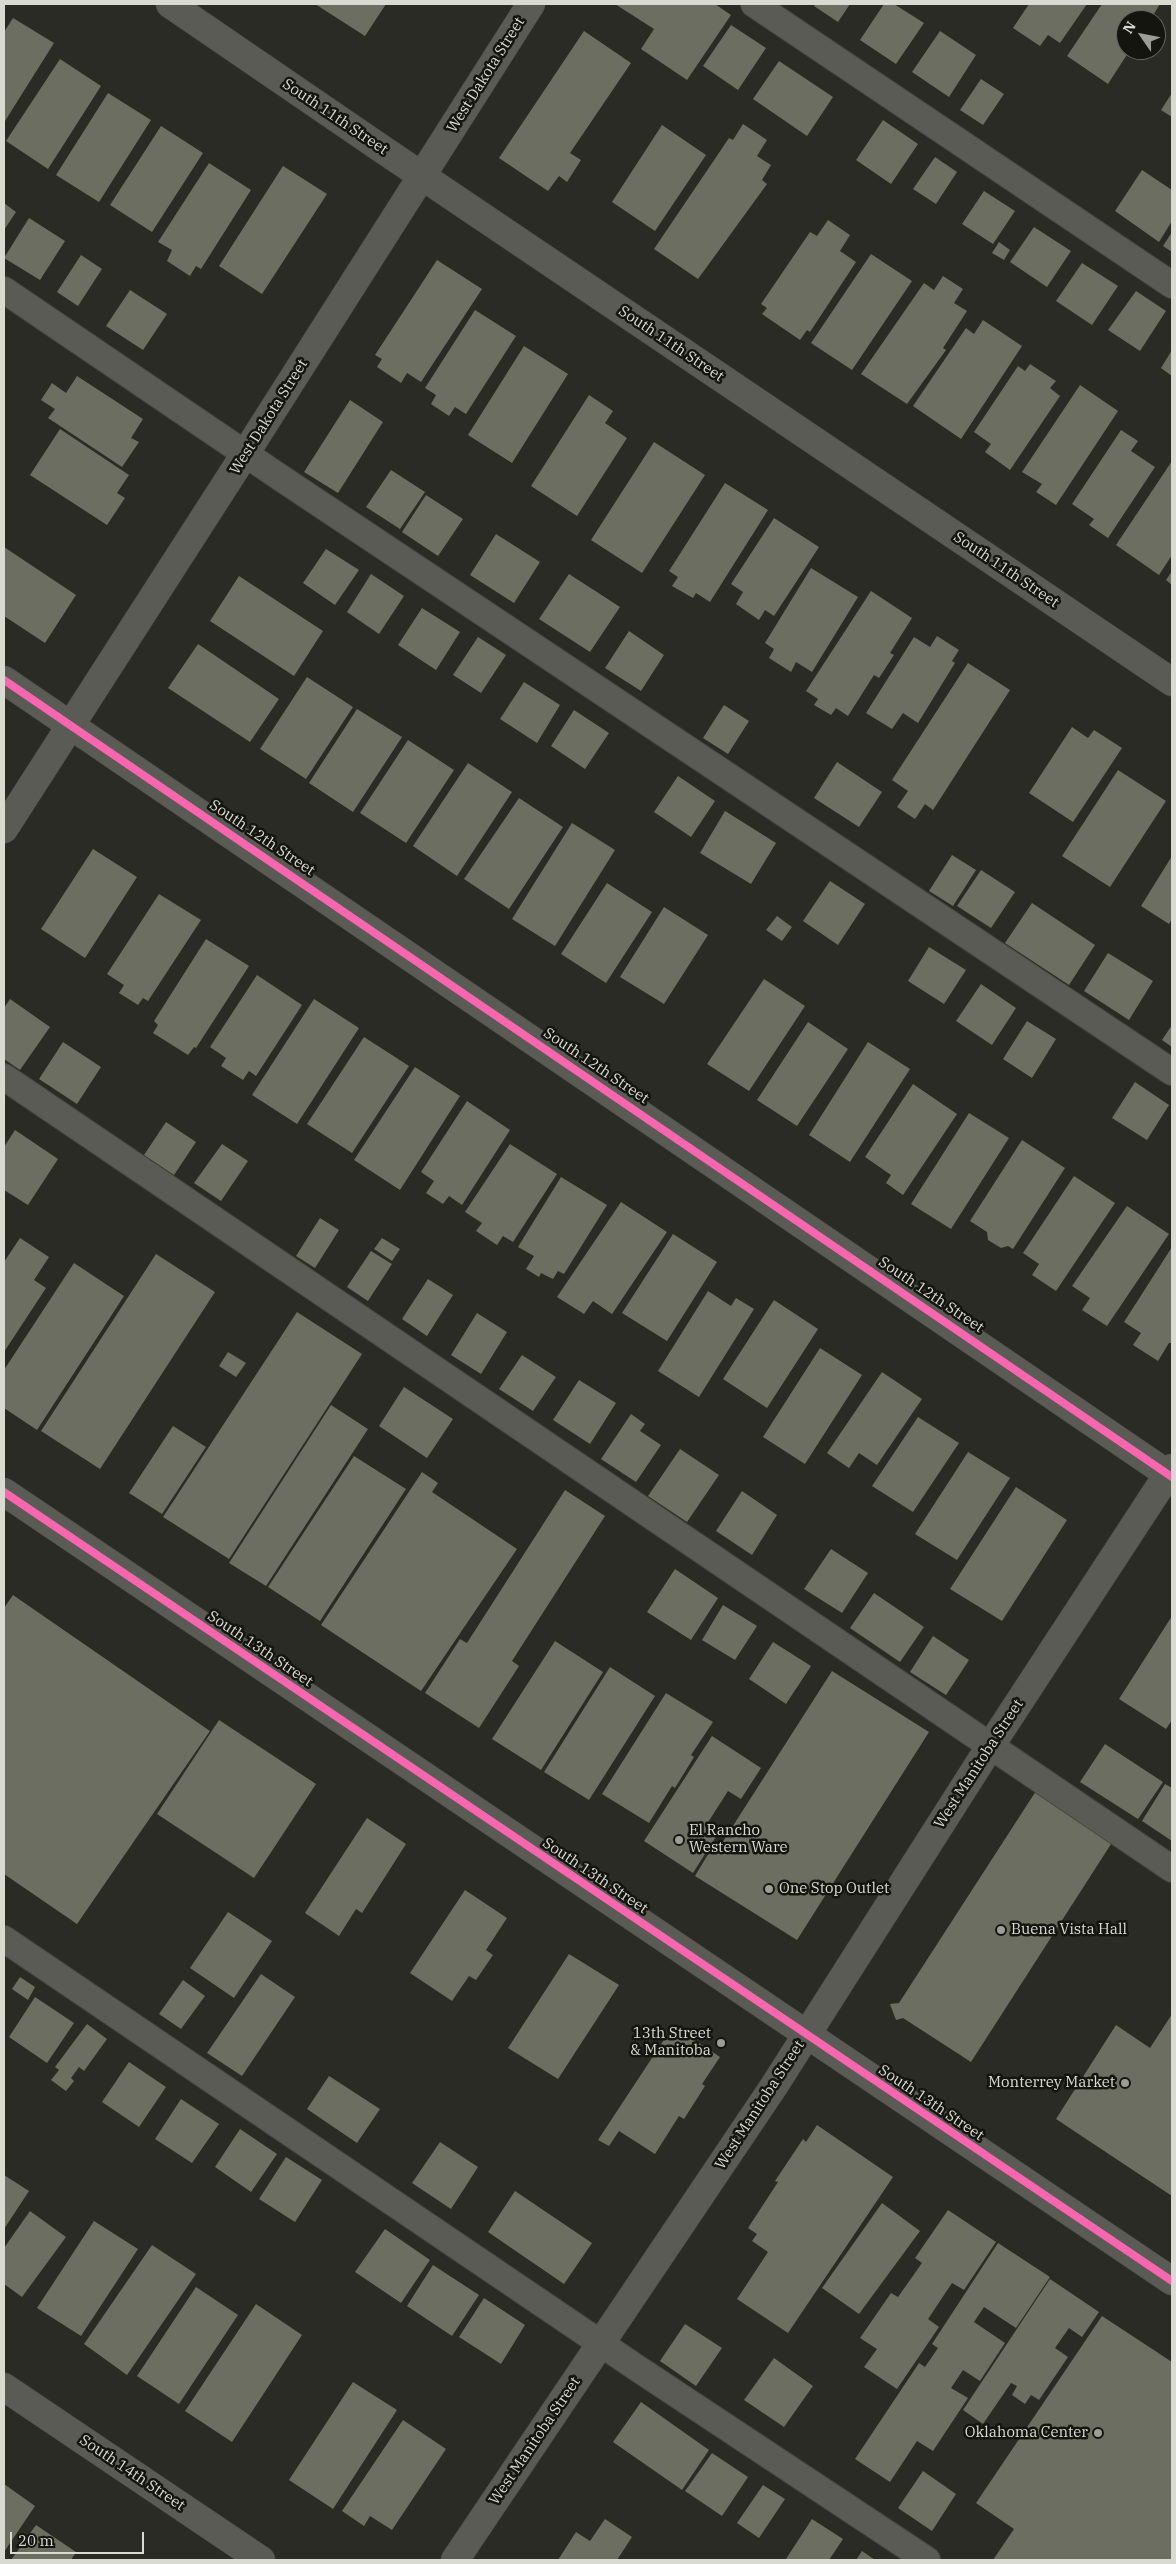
<!DOCTYPE html>
<html>
<head>
<meta charset="utf-8">
<style>
	body { margin:0 }
	#map { position:relative; width:1176px; height:2564px; overflow:hidden; background:#2a2b24; font-family:"IBM Plex Serif",serif }
	canvas { display:block }
	.frame { position:absolute; inset:0; border:5px solid #d9dad1; pointer-events:none }
	.north { position:absolute; left:1116px; top:10px; width:50px; height:50px; box-sizing:border-box; background:#151510; border:1px solid #63645d; border-radius:50%; rotate:303deg; font-size:14px; font-weight:700; line-height:20px; text-align:center; color:#d9dad1 }
	.north::after { content:''; display:block; margin:auto; width:18px; height:22px; background:#9c9d94; clip-path:polygon(50% 0,100% 100%,50% 72%,0 100%) }
	.scale { position:absolute; left:10px; top:2532px; width:134px; height:22px; box-sizing:border-box; border:2px solid #d9dad1; border-top:0; padding-left:6px; font-size:15px; line-height:18px; white-space:nowrap; color:#d9dad1; -webkit-text-stroke:4px #151510; paint-order:stroke }
</style>
</head>
<body>
<div id="map">
<canvas width="1176" height="2564"></canvas>
<div class="frame"></div>
<div class="north">N</div>
<div class="scale">20 m</div>
</div>
<script>
const ctx = document.querySelector('canvas').getContext('2d');
ctx.lineJoin = 'round';
function fillPath(path, color) { ctx.fillStyle = color; ctx.fill(path, 'evenodd'); }
function stroke(path, color, width, dash) { ctx.strokeStyle = color; ctx.lineWidth = width; ctx.lineCap = dash ? 'butt' : 'round'; ctx.setLineDash(dash || []); ctx.stroke(path); }
function label(font, color, halo, rows, align = 'center') {
  ctx.font = font + ' "IBM Plex Serif",serif'; ctx.lineWidth = 5; ctx.setLineDash([]); ctx.textBaseline = 'middle'; ctx.strokeStyle = halo; ctx.fillStyle = color; for (const [text, x, y, turn = 0] of rows) {
    ctx.save(); ctx.translate(x, y); ctx.rotate((+turn || 0) * Math.PI / 180); ctx.textAlign = isNaN(turn) ? turn : align; if (halo) ctx.strokeText(text, 0, 0); ctx.fillText(text, 0, 0); ctx.restore();
  }
}
fillPath(new Path2D(`
	M315,4H386L365,36Z
	M615,4H715L731,15L687,80L641,49L654,29Z
	M815,4H850L838,22L814,6Z
	M884,4H894L924,23L896,64L860,40Z
	M1029,4H1087L1060,43L1048,35L1040,46L1013,28Z
	M1102,4H1160L1152,17L1156,20H1126V50H1130L1108,84L1067,56Z
	M13,18L54,43L5,121L4,32Z
	M731,25L766,48L738,90L703,66Z
	M584,31L631,63L570,153L581,160L567,182L559,176L548,191L499,158Z
	M940,31L976,55L949,97L912,72Z
	M60,59L101,86L48,169L6,141Z
	M779,61L833,97L807,136L753,99Z
	M981,79L1004,94L983,125L960,110Z
	M108,93L151,120L99,202L56,175Z
	M1172,93V117L1161,110Z
	M883,120L918,144L891,184L856,160Z
	M743,124L767,140L757,156L771,165L762,180L767,184L698,279L654,249L729,138L733,140Z
	M662,125L706,155L655,231L612,202Z
	M161,126L203,153L152,232L110,205Z
	M935,157L957,172L936,204L913,189Z
	M209,163L251,190L201,269L196,266L190,276L167,261L172,250L158,242Z
	M283,166L327,194L262,294L219,266Z
	M1142,170L1172,190V221L1159,242L1115,211Z
	M984,191L1015,211L993,244L962,224Z
	M4,203L16,212L4,230Z
	M29,218L65,241L40,280L4,258Z
	M828,220L850,235L840,251L856,262L810,332L807,330L800,340L762,314L767,308L761,304L810,232L817,236Z
	M1034,227L1071,251L1047,287L1010,262Z
	M1172,232V252L1163,246Z
	M999,242L1010,250L1004,260L992,253Z
	M871,254L912,281L852,370L811,343Z
	M81,255L102,269L78,306L57,292Z
	M437,260L482,289L421,382L407,373L401,383L377,367L382,359L375,355Z
	M1082,263L1118,286L1092,325L1056,301Z
	M943,276L963,289L954,303L967,311L943,348L946,350L907,404L861,374L924,283L934,290Z
	M130,290L167,314L143,350L106,326Z
	M1136,291L1166,311L1140,351L1108,330Z
	M475,310L516,336L466,414L455,407L449,416L431,404L436,395L425,388Z
	M983,320L1022,346L961,439L913,406L966,328L974,334Z
	M524,346L568,374L512,463L468,435Z
	M1172,350V376L1161,368Z
	M1030,364L1056,381L1050,388L1060,396L1010,470L985,452L991,444L974,432L1018,366L1025,371Z
	M77,376L143,419L131,438L139,442L122,467L48,418L55,409L41,400L52,383L66,393Z
	M1080,385L1118,411L1056,505L1036,492L1042,484L1022,472Z
	M589,395L613,411L605,423L627,438L577,516L531,486Z
	M350,400L383,422L338,493L304,472Z
	M60,429L129,475L117,493L125,498L107,525L30,475Z
	M1121,430L1138,441L1131,451L1155,467L1108,538L1089,525L1094,519L1072,504Z
	M654,442L705,475L642,573L591,540Z
	M1172,461V555L1159,575L1116,545Z
	M391,470L425,492L400,529L366,507Z
	M725,483L768,510L710,602L696,593L693,598L672,586L678,577L669,571Z
	M426,495L463,519L438,556L402,532Z
	M774,518L819,547L774,616L765,610L759,620L736,604L743,592L731,584Z
	M496,534L540,562L514,603L470,575Z
	M4,547L76,595L45,643L4,616Z
	M326,549L359,570L335,605L303,583Z
	M811,568L858,597L812,672L796,662L791,672L769,658L774,649L765,643Z
	M1172,571V585L1166,580Z
	M371,574L404,596L379,634L347,612Z
	M569,574L620,607L590,652L539,619Z
	M239,576L323,631L294,676L210,621Z
	M871,591L912,618L890,653L894,655L879,678L874,675L848,716L836,708L831,715L814,705L818,699L806,691Z
	M422,608L460,632L436,670L398,645Z
	M629,631L664,655L641,691L605,668Z
	M937,636L959,650L952,661L955,663L918,723L903,713L892,729L866,713L914,637L930,647Z
	M478,637L506,655L481,693L453,675Z
	M198,644L279,699L250,742L168,688Z
	M968,663L1010,690L933,810L925,804L915,819L897,807L908,791L892,780Z
	M307,677L353,707L306,779L260,749Z
	M524,682L560,705L537,743L500,719Z
	M724,705L749,721L728,754L703,738Z
	M357,709L402,737L353,812L309,783Z
	M574,710L609,733L585,769L551,746Z
	M1072,727L1088,738L1094,730L1122,748L1073,822L1029,793Z
	M408,740L454,770L406,843L360,813Z
	M837,762L882,792L859,827L814,798Z
	M468,763L512,792L457,876L413,846Z
	M1118,770L1166,801L1110,887L1062,856Z
	M678,776L715,801L691,837L654,812Z
	M519,798L563,827L509,909L464,879Z
	M725,811L776,843L751,884L700,853Z
	M572,823L615,850L555,946L512,919Z
	M93,849L137,877L85,958L41,929Z
	M952,855L976,870L953,906L929,891Z
	M1172,856V919L1169,924L1141,906Z
	M981,870L1015,892L991,928L957,906Z
	M830,881L865,904L838,945L803,921Z
	M607,883L652,912L606,983L561,954Z
	M159,894L201,920L148,1001L143,998L138,1005L119,993L124,985L107,974Z
	M1032,903L1095,945L1069,985L1005,943Z
	M664,907L708,935L664,1004L620,977Z
	M777,916L792,927L782,941L766,930Z
	M206,939L249,966L196,1048L194,1047L188,1055L153,1033L158,1025L154,1021Z
	M929,947L966,970L944,1004L908,981Z
	M1108,953L1153,981L1129,1020L1084,991Z
	M257,975L302,1005L256,1076L249,1071L243,1080L221,1066L226,1058L210,1047Z
	M764,979L805,1006L749,1091L707,1064Z
	M981,984L1016,1008L992,1045L956,1021Z
	M10,999L50,1027L20,1070L4,1059V1008Z
	M314,999L359,1028L297,1124L252,1095Z
	M1027,1021L1056,1039L1032,1078L1003,1059Z
	M808,1022L848,1049L797,1126L757,1100Z
	M1172,1025V1047L1162,1040Z
	M364,1037L409,1066L352,1153L307,1124Z
	M63,1042L101,1067L77,1104L39,1079Z
	M868,1042L910,1069L850,1162L809,1135Z
	M415,1067L460,1096L400,1190L354,1160Z
	M1135,1082L1169,1105L1147,1140L1112,1118Z
	M913,1084L957,1114L903,1195L886,1183L891,1175L865,1157Z
	M467,1101L510,1130L462,1205L449,1196L443,1204L426,1193L434,1181L421,1172Z
	M969,1113L1009,1138L951,1229L911,1204Z
	M166,1122L196,1142L174,1175L144,1155Z
	M15,1130L58,1159L28,1205L4,1190V1147Z
	M1022,1140L1065,1168L1013,1249L1008,1246L1001,1248L988,1240L987,1232L970,1221Z
	M222,1144L248,1161L221,1201L194,1183Z
	M510,1144L557,1174L513,1242L503,1236L497,1245L476,1231L482,1223L465,1212Z
	M1074,1176L1115,1203L1056,1291L1032,1275L1039,1264L1023,1253Z
	M561,1177L607,1205L564,1274L558,1271L553,1279L541,1273L539,1277L526,1269L534,1256L518,1247Z
	M621,1202L667,1232L612,1314L593,1301L584,1314L557,1297Z
	M1127,1206L1169,1234L1107,1326L1082,1310L1090,1298L1072,1286Z
	M320,1218L339,1230L315,1268L296,1256Z
	M673,1234L717,1262L667,1341L622,1313Z
	M20,1238L49,1257L34,1280L46,1288L4,1352V1262Z
	M382,1238L400,1249L392,1261L374,1249Z
	M1172,1247V1343H1169L1158,1361L1133,1345L1141,1333L1124,1322Z
	M371,1251L392,1264L368,1301L347,1287Z
	M156,1254L215,1292L100,1469L41,1431Z
	M74,1263L124,1296L37,1430L4,1408V1370Z
	M428,1279L453,1295L427,1336L402,1319Z
	M708,1291L731,1306L736,1298L754,1309L699,1397L658,1371Z
	M774,1300L818,1329L767,1408L723,1379Z
	M297,1312L362,1354L229,1559L163,1517Z
	M477,1313L507,1332L481,1374L451,1355Z
	M820,1348L862,1375L805,1464L763,1437Z
	M228,1352L246,1363L236,1377L219,1366Z
	M522,1355L556,1377L533,1411L499,1389Z
	M882,1372L922,1399L877,1465L859,1453L849,1468L827,1453Z
	M579,1380L616,1403L590,1444L553,1420Z
	M404,1387L453,1419L427,1458L379,1426Z
	M331,1405L368,1429L266,1586L229,1563Z
	M631,1414L645,1424L640,1431L661,1445L636,1482L601,1459Z
	M918,1417L959,1443L913,1512L872,1486Z
	M173,1426L206,1447L162,1514L129,1493Z
	M680,1449L719,1475L687,1522L648,1496Z
	M968,1452L1010,1478L957,1560L915,1534Z
	M354,1456L406,1489L320,1621L268,1587Z
	M422,1472L438,1483L432,1492L517,1549L421,1691L321,1625Z
	M1016,1487L1067,1520L1002,1621L950,1589Z
	M565,1490L605,1516L512,1661L519,1666L479,1728L425,1693L460,1639L467,1643Z
	M742,1491L777,1515L752,1555L716,1531Z
	M831,1549L868,1573L842,1613L804,1589Z
	M675,1569L718,1598L691,1640L647,1612Z
	M874,1593L924,1627L900,1662L850,1628Z
	M13,1595L210,1731L77,1924L4,1874V1608Z
	M723,1605L757,1626L735,1660L702,1640Z
	M1172,1616V1720L1166,1729L1119,1699Z
	M933,1636L969,1660L946,1695L910,1672Z
	M555,1641L603,1672L541,1770L492,1739Z
	M773,1642L811,1666L786,1704L749,1679Z
	M610,1667L655,1696L589,1800L544,1772Z
	M832,1671L929,1732L797,1940L695,1876L710,1851L715,1854Z
	M666,1693L713,1722L691,1755L694,1757L675,1788L672,1786L649,1823L602,1794Z
	M219,1720L316,1784L254,1878L157,1814Z
	M712,1736L761,1768L741,1799L728,1791L705,1827L717,1835L693,1873L644,1841Z
	M1105,1744L1163,1782L1138,1819L1080,1782Z
	M1165,1784L1172,1788V1841L1142,1821Z
	M1036,1791L1113,1841L971,2062L903,2018L896,2020L890,2004L899,2003Z
	M367,1818L406,1844L362,1913L356,1909L339,1936L305,1913Z
	M465,1890L507,1918L486,1950L493,1955L476,1980L469,1976L452,2001L410,1973Z
	M228,1912L272,1941L234,1998L190,1968Z
	M569,1954L619,1985L558,2079L508,2048Z
	M261,1974L295,1997L242,2076L207,2053Z
	M20,1977L35,1987L28,2000L12,1989Z
	M183,1980L205,1996L181,2029L159,2014Z
	M35,1997L74,2023L47,2063L9,2037Z
	M1172,2014V2196L1056,2119L1116,2025L1150,2048Z
	M87,2024L107,2039L84,2071L79,2067L71,2078L74,2081L66,2091L51,2080L59,2070L55,2067Z
	M673,2026L720,2057L702,2084L705,2086L684,2119L679,2116L655,2154L619,2131L609,2146L598,2140Z
	M129,2062L166,2087L139,2127L102,2102Z
	M329,2076L380,2109L357,2143L307,2109Z
	M181,2099L219,2124L192,2163L155,2139Z
	M817,2125L893,2177L788,2333L737,2299L768,2252L752,2241L757,2234L748,2228L778,2182L775,2181L803,2139L806,2142Z
	M240,2129L277,2154L251,2192L215,2167Z
	M440,2142L478,2167L451,2209L412,2183Z
	M286,2157L322,2180L295,2222L259,2199Z
	M4,2175L29,2191L4,2229Z
	M515,2191L592,2243L564,2284L488,2232Z
	M882,2203L920,2231L859,2314L822,2288Z
	M948,2210L996,2242L964,2290L952,2283L928,2319L939,2327L897,2389L864,2367L877,2349L860,2338L891,2293L898,2297L922,2263L915,2258Z
	M30,2211L66,2237L22,2297L4,2284V2248Z
	M94,2221L138,2249L81,2336L37,2308Z
	M385,2229L430,2260L401,2303L355,2272Z
	M998,2243L1050,2277L1016,2328L984,2307L974,2322L1005,2343L980,2381L963,2370L951,2388L968,2398L933,2451L917,2441L890,2482L855,2459L919,2363L925,2367L938,2348L932,2344Z
	M152,2245L196,2274L127,2375L84,2344Z
	M433,2265L479,2295L452,2336L407,2306Z
	M1050,2279L1099,2312L1082,2337L1069,2328L1055,2348L1068,2357L1039,2400L1031,2395L1025,2404L1012,2395L1017,2386L1011,2383L983,2424L963,2410Z
	M196,2287L238,2315L179,2404L137,2376Z
	M484,2298L525,2325L501,2364L459,2337Z
	M256,2304L302,2335L232,2442L185,2411Z
	M1102,2316L1172,2362V2560H993L1014,2529L976,2503Z
	M685,2324L722,2348L696,2386L660,2361Z
	M774,2358L813,2386L784,2427L744,2400Z
	M353,2382L397,2410L333,2509L289,2480Z
	M641,2402L709,2450L682,2490L613,2442Z
	M403,2420L446,2449L392,2530L370,2516L364,2526L342,2511Z
	M712,2453L748,2477L722,2516L685,2491Z
	M923,2471L956,2494L932,2531L898,2508Z
	M4,2484L35,2506L4,2552Z
	M763,2485L785,2499L759,2538L737,2523Z
	M605,2519L632,2537L617,2560H558L576,2532L590,2541Z
	M812,2519L843,2539L829,2560H788L786,2559Z
	M36,2525L76,2552L71,2560H11Z
	M862,2551L875,2560H856Z`), '#6d6e62');
const service = new Path2D(`
	M754,4L1172,285
	M4,290L278,476L1172,1072
	M4,1077L1172,1869
	M4,1939L637,2368L927,2560`);
const minor = new Path2D(`
	M170,4L382,149L1172,682
	M4,680L1172,1477
	M4,829L245,454L531,4
	M4,2387L261,2560
	M455,2560L774,2086L991,1745L1172,1468`);
const tertiary = new Path2D(`
	M4,1492L1172,2281`);
stroke(service, '#464741', 28);
stroke(minor, '#464741', 29);
stroke(tertiary, '#464741', 29);
stroke(service, '#5a5b55', 26);
stroke(minor, '#5a5b55', 28);
stroke(tertiary, '#5a5b55', 28);
stroke(new Path2D(`
	M4,680L1172,1477
	M4,1492L1172,2281`), '#f766af', 8);
for (const [x, y, r, color] of [
	[679,1840,5,"#9c9d94"],
	[769,1889,5,"#9c9d94"],
	[1001,1930,5,"#9c9d94"],
	[721,2043,5,"#9c9d94"],
	[1125,2083,5,"#9c9d94"],
	[1098,2433,5,"#9c9d94"]
]) { const dot = new Path2D(); dot.arc(x, y, r, 0, 2 * Math.PI); ctx.fillStyle = color; ctx.fill(dot); stroke(dot, '#151510', 2); }
label('15px', '#d9dad1', '#151510', [
	["West Dakota Street",486,75,-58],
	["South 11th Street",335,117,34],
	["South 11th Street",671,344,34],
	["West Dakota Street",269,417,-58],
	["South 11th Street",1006,570,34],
	["South 12th Street",262,838,34],
	["South 12th Street",596,1066,34],
	["South 12th Street",931,1295,34],
	["South 13th Street",260,1649,34],
	["West Manitoba Street",979,1764,-57],
	["South 13th Street",595,1876,34],
	["South 13th Street",931,2103,34],
	["West Manitoba Street",760,2105,-57],
	["West Manitoba Street",535,2441,-56],
	["South 14th Street",132,2473,34]
]);
label('15px', '#d9dad1', '#151510', [
	["El Rancho",689,1831],
	["Western Ware",689,1848],
	["One Stop Outlet",779,1889],
	["Buena Vista Hall",1011,1930],
	["13th Street",711,2034,"right"],
	["& Manitoba",711,2051,"right"],
	["Monterrey Market",1115,2083,"right"],
	["Oklahoma Center",1088,2433,"right"]
], 'left');
</script>
</body>
</html>
